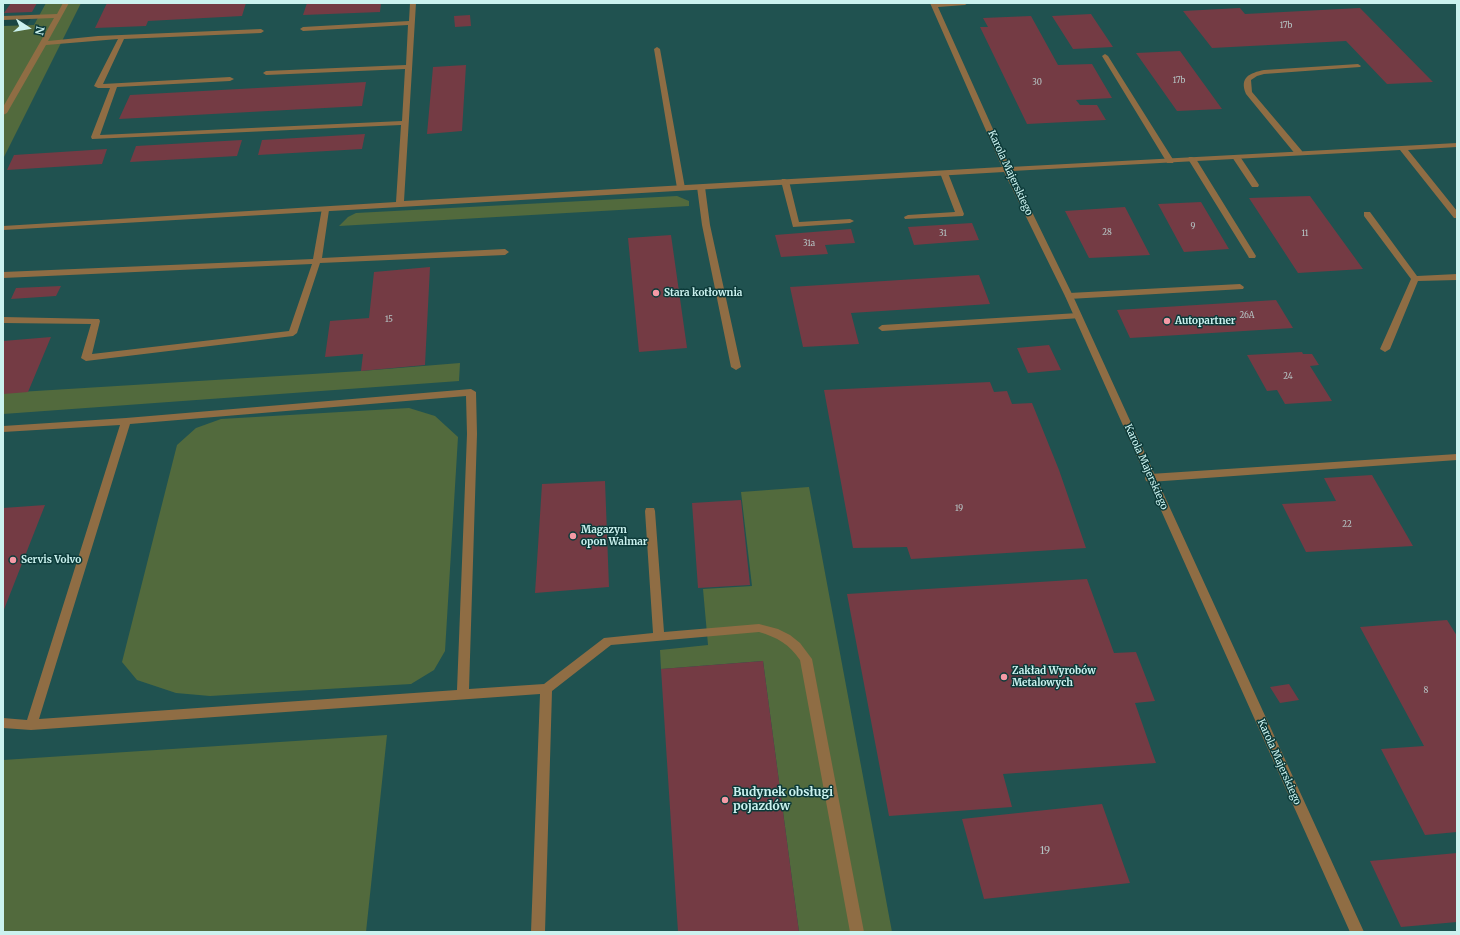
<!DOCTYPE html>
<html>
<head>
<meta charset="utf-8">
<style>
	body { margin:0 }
	#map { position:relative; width:1460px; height:935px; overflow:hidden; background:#194543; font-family:Merriweather,serif }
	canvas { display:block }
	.frame { position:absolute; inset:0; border:4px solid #cbf2ef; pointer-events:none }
	.north { position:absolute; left:8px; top:8px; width:40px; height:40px; -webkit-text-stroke:3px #0c3a39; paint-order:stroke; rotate:102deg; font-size:11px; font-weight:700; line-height:16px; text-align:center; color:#cbf2ef }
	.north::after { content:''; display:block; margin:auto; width:14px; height:18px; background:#cbf2ef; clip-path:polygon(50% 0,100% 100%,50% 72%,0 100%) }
</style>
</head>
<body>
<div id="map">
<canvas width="1460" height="935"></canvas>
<div class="frame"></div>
<div class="north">N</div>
</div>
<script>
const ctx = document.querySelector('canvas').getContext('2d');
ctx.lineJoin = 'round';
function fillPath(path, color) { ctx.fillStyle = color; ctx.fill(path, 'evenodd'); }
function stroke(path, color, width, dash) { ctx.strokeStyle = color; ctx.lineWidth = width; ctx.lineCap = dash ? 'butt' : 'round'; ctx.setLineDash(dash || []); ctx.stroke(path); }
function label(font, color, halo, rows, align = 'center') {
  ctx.font = font + ' Merriweather,serif'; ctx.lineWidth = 3; ctx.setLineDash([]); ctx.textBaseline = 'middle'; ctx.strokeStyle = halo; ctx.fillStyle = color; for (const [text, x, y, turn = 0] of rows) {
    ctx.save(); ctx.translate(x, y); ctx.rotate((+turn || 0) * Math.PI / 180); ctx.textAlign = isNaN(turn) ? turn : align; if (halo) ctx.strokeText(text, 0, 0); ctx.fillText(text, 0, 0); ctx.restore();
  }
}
fillPath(new Path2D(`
	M3,3H1457V932H3V65L33,15L3,16Z`), '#205250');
fillPath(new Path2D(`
	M46,3H81L3,159V26L34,25Z
	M677,196L689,201V206L339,226L348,217L356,213Z
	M460,363L459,381L3,414V393L361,371Z
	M409,408L435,416L458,437L445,651L434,670L411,684L210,696L176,693L137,680L122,662L177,445L196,428L221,419Z
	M809,487L892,932H799L763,661L661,669L660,650L708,645L703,589L752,586L741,492Z
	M387,735L366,932H3V760Z`), '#526a3d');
fillPath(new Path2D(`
	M11,3H37L32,12L4,13Z
	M107,3H246L242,16L148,21L146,26L95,28Z
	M307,3H381L380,12L303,15Z
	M1240,8L1245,14L1360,8L1433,82L1387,84L1346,41L1212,48L1183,11Z
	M1091,14L1113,47L1073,49L1052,16Z
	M470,15L471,26L455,27L454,16Z
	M1031,16L1058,65L1092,64L1112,98L1076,100L1080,105H1097L1106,120L1027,124L980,27H988L983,18Z
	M1180,51L1222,109L1177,111L1136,53Z
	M466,65L462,131L427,134L433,67Z
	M366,82L362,106L119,119L130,95Z
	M365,134L362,149L258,155L262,140Z
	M242,140L237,156L130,162L136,146Z
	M107,149L102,164L7,170L14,155Z
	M1310,196L1363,269L1298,273L1249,198Z
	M1201,202L1229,249L1184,252L1158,204Z
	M1125,207L1150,255L1089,258L1065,211Z
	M972,223L979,240L914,245L908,227Z
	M851,229L855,243L825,245L828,254L781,257L775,235Z
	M671,235L687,348L639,352L628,238Z
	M430,267L425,365L361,371L363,354L325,357L330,321L369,318L374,272Z
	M979,275L990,304L851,313L859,344L803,347L790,287Z
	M61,286L56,296L11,299L16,288Z
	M1276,300L1293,328L1130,338L1117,310Z
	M51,337L28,392L3,394V341Z
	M1049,345L1061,370L1028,373L1017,348Z
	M1302,352L1303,354H1312L1319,365L1310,366L1332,401L1285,404L1277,390L1267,391L1247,355Z
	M990,382L994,392L1007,391L1012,404L1032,403L1059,470L1086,548L911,559L907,547L853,548L824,390Z
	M1372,475L1413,546L1306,552L1282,504L1336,501L1324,478Z
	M605,481L609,587L535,593L542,484Z
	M741,500L750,585L698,588L692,503Z
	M45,505L3,612V508Z
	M1087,579L1114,653L1136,652L1155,701L1135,703L1156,763L1003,774L1012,807L889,816L847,594Z
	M1447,620L1457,636V832L1425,835L1381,749L1424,746L1360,627Z
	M763,661L799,932H678L661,669Z
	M1289,684L1299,700L1280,703L1270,687Z
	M1102,804L1130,883L984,899L962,819Z
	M1457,853V922L1401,927L1370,861Z`), '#743b44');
fillPath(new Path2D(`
	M657,47L660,49L685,188L681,190L677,188L654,49Z
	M1105,54L1108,56L1174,161L1173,163H1167L1166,161L1102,56Z
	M1358,64L1361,66L1360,67L1264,74L1257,76L1251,80L1252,92L1302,151V155H1296L1246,94C1239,77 1250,73 1264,70Z
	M1233,155H1239L1259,185L1258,187H1252L1232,157Z
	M1189,157H1192L1196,159L1256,256L1255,258H1249L1248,256L1188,159Z
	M941,171H944L948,173L964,214L963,216L905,219L904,217L908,215L955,212L940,173Z
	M782,179H785L789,181L799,222L850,219L854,221L850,223L793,227L781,181Z
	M698,185H704L705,187L710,225L741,367L736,370L731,367L702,225L697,187Z
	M322,208H328L329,210L322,258L505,249L509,252L505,255L320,263L297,333L293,336L86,361L81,358L91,324L3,323V317L99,319L100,321L92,354L289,331L312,264L3,278V272L313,259Z
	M1364,212H1370L1417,276L1457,274V280L1418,281L1390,349L1385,352L1380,349L1411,279L1364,216Z
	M1240,284L1244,287L1243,289L1069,299L1065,296L1069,293Z
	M1078,313L1082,316L1081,318L882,331L878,328L882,325Z
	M471,389L476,392L477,434L469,689L544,684L604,638L653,633L645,511L646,508H654L655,511L664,632L759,624L778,629L790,635L800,643L812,659L864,932H850L800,660C790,645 777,637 759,632L611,645L552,691L545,932H531L540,694L31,730L3,728V718L27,720L120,425L3,432V426L126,418ZM466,396L467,434L457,690L39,719L130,424Z
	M1457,454V460L1150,482L1146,481L1145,478L1146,475L1150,474Z`), '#8f6d44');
fillPath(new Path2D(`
	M63,3H69L48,41L98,36L261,29L264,31L261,33L124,39L103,84L230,77L234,79L230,81L117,87L100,135L402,121L405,69L266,75L263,73L266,71L406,65L408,25L303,31L300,29L303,27L409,21L410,3H416L404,201L1002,167L930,3H968L965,5L938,7L1010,167L1457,143V147L1408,150L1457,211V218H1454L1400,150L1012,171L1073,296L1364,932H1350L1065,296L1004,172L3,230V226L396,202L401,125L92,139L91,137L110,88H98L94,86L118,39L46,45L7,113L3,115V107L54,18L3,20V16L57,14Z`), '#8f6d44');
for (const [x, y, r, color] of [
	[656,293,4,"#f49aa6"],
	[1167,321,4,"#f49aa6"],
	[573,536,4,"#f49aa6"],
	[13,560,4,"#f49aa6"],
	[1004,677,4,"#f49aa6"],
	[725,800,4,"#f49aa6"]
]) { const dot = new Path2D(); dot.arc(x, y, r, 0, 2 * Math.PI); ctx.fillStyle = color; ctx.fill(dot); stroke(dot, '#0c3a39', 1.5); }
label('8px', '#b5c4c4', null, [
	["17b",1286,26],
	["17b",1179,81],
	["30",1037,83],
	["9",1193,227],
	["28",1107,233],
	["31",943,234],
	["11",1305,234],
	["31a",809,244],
	["26A",1247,316],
	["15",389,320],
	["24",1288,377],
	["19",959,509],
	["22",1347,525],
	["8",1426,691]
]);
label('10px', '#cbf2ef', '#0c3a39', [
	["Karola Majerskiego",1010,173,65],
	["Karola Majerskiego",1146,467,66],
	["Karola Majerskiego",1279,762,66]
]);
label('bold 10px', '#cbf2ef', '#0c3a39', [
	["Stara kotłownia",664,293],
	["Autopartner",1175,321],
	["Magazyn",581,530],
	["opon Walmar",581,542],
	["Servis Volvo",21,560],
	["Zakład Wyrobów",1012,671],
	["Metalowych",1012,683]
], 'left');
label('10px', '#b5c4c4', null, [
	["19",1045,851]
]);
label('bold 12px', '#cbf2ef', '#0c3a39', [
	["Budynek obsługi",733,793],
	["pojazdów",733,807]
], 'left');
</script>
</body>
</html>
